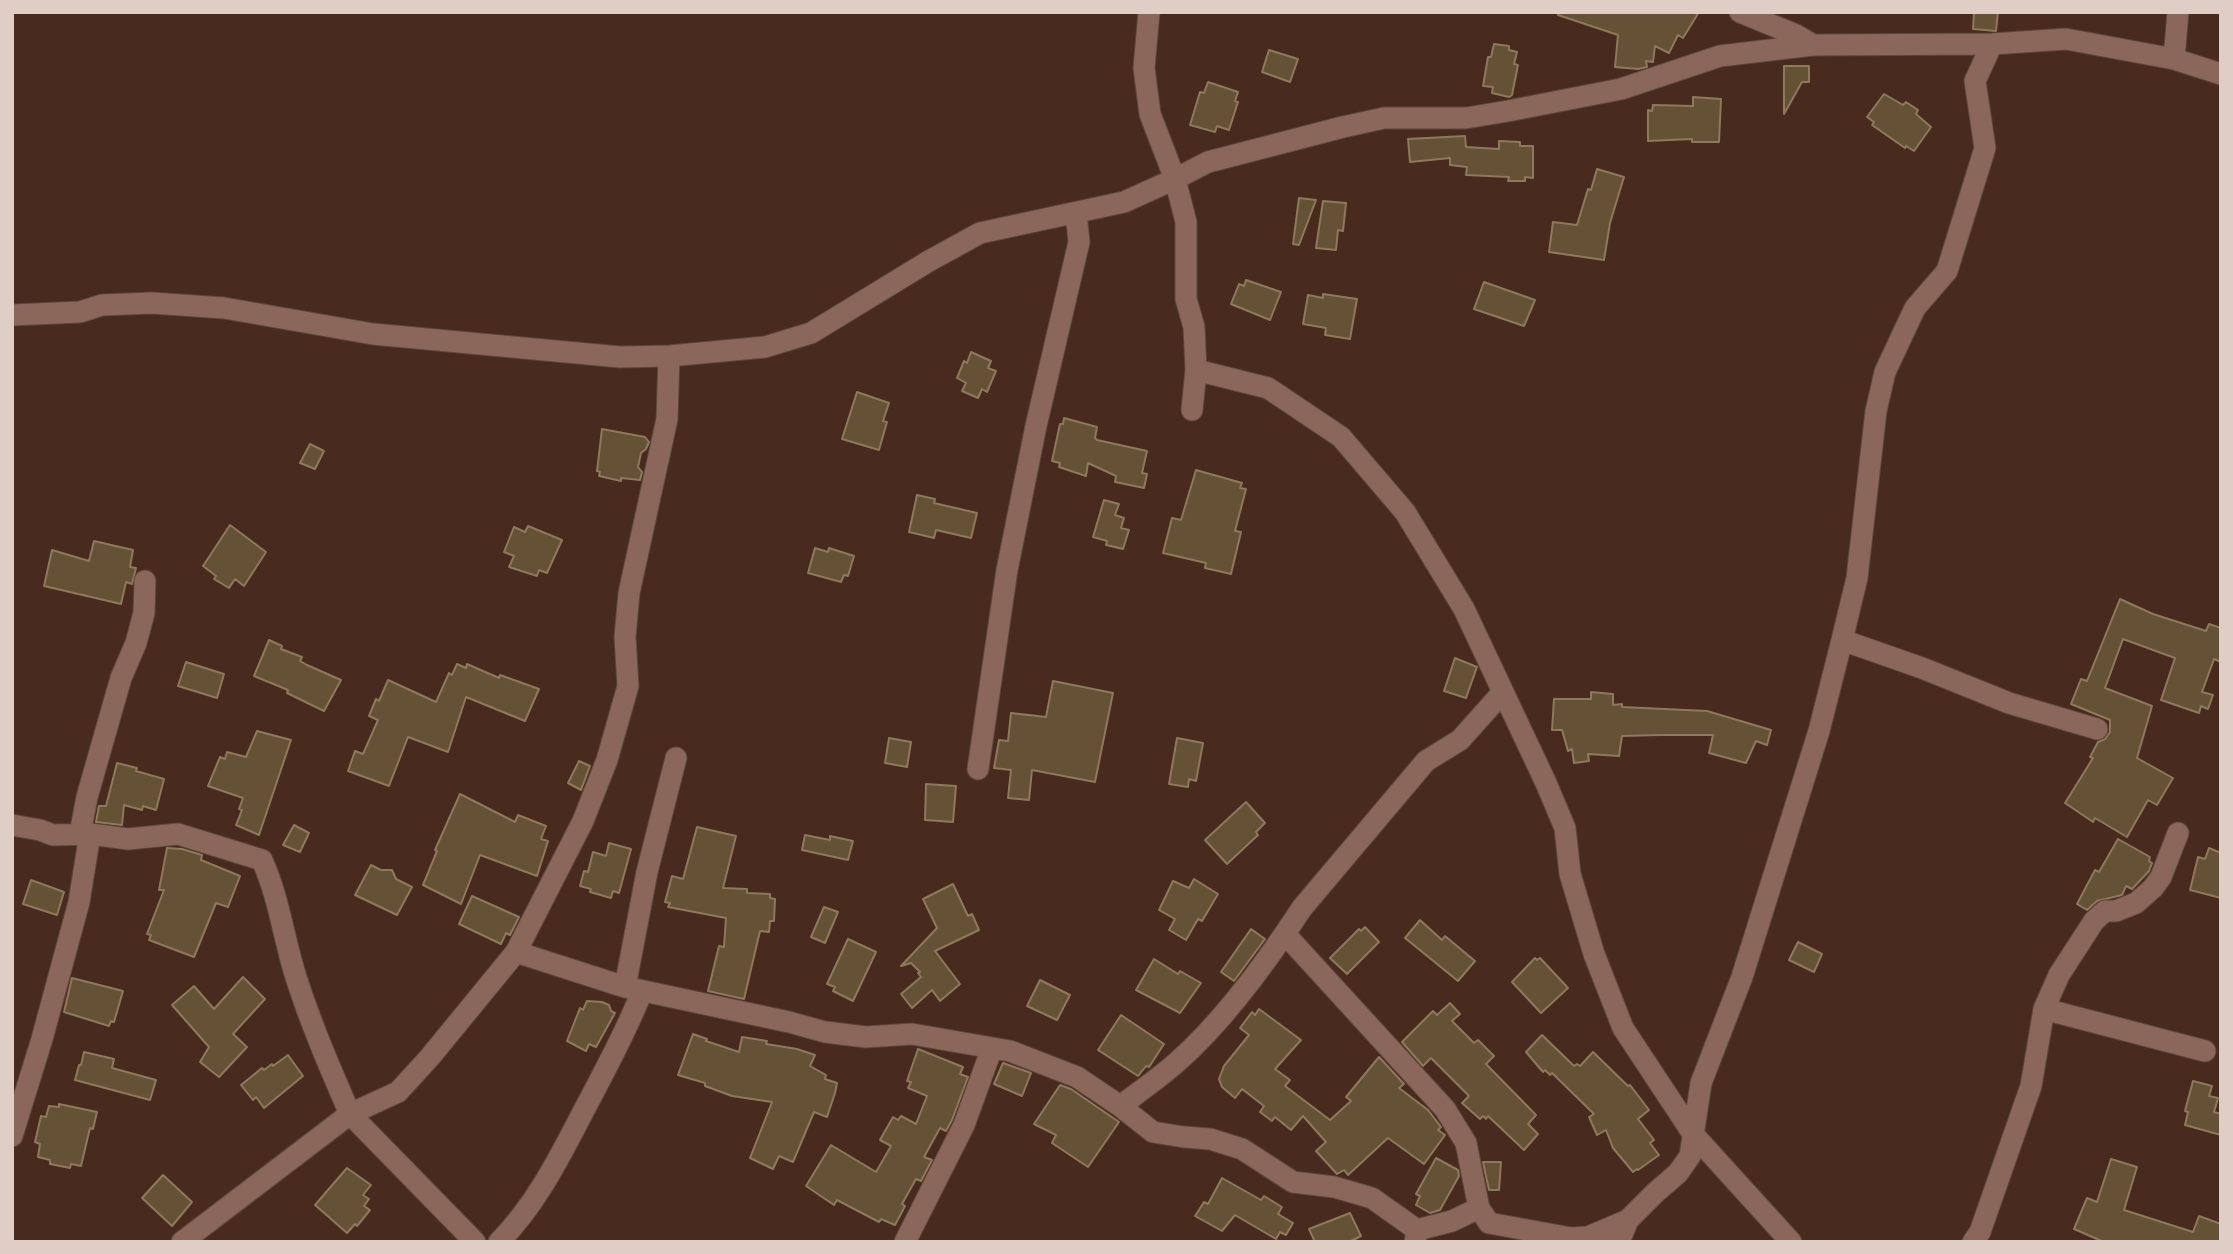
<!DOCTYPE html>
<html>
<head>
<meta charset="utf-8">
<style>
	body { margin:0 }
	#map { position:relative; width:2233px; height:1254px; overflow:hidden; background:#482a1e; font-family:Merriweather,serif }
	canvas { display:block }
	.frame { position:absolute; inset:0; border:14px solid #e0cdc5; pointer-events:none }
</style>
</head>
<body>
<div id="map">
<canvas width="2233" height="1254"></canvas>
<div class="frame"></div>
</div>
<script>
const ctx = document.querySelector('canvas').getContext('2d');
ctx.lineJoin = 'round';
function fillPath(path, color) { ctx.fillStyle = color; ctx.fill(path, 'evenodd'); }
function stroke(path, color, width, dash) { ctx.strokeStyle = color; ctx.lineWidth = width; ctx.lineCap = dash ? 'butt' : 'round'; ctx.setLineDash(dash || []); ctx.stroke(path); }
const building = new Path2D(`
	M1558,12H1699L1683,38L1678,35L1669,53L1655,46L1653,62L1646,61L1647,67L1638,69L1615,67L1618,35L1558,15Z
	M1974,12H1998L1996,31L1973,29Z
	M1494,44L1509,46V50L1517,52L1514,64L1518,65L1512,95L1509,97L1492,93L1493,87L1483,86L1488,57H1491Z
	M1269,50L1298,59L1290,82L1262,72Z
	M1784,66H1809V82H1802L1784,114Z
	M1208,82L1238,92L1235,101L1238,102L1229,130L1217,126L1215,132L1190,125L1200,92L1204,93Z
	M1884,94L1903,105L1906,102L1918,110L1916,114L1931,127L1914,151L1906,146L1905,148L1872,125L1874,122L1867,117Z
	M1693,97L1721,99L1719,142H1692V139L1648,141V110L1652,111L1653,105L1693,106Z
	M1465,136L1466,147L1499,149V141L1520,142V146H1533V178L1525,177V181H1508L1509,177L1466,175L1467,167L1450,165V158L1410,162L1408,139Z
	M1597,169L1624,177L1610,223L1604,260L1549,252L1553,222L1577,225L1588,189L1591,190Z
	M1299,198L1316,200L1299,245L1293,244Z
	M1323,201L1346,203L1343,231L1338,230L1336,250L1316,248Z
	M1246,280L1281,292L1270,320L1231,304L1239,284L1244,286Z
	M1484,282L1535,300L1524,326L1474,309Z
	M1323,294L1357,299L1350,339L1325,335L1326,328L1303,324L1308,295L1323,298Z
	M971,352L991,361L988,368L996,371L987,392L982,389L978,398L962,391L966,383L957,378L964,361L967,363Z
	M857,392L889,403L883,421L887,422L879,450L842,439Z
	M1064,418L1097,427L1095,438L1097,440L1147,451L1142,473L1147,474L1144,488L1115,482L1116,476L1088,463L1086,476L1059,467L1060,463L1052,461L1060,424H1063Z
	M602,429L645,437L649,442L646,449L641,453L638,467L642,472L640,480L621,478V481L599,476L600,472L597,471Z
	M310,444L324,451L315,469L300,463Z
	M1196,470L1242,483L1240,488L1246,489L1235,531L1241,532L1231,574L1205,568L1206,563L1163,553L1172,518L1181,520Z
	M917,495L935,499L934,503L977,513L971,538L936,530L934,538L909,532Z
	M1104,500L1119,504L1115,515L1124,518L1121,528L1129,530L1123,549L1106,545L1107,541L1093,537Z
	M230,525L266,552L244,586L235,579L229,588L214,579L216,576L203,566Z
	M528,526L562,540L547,573L539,570L537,576L509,567L514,556L504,552L514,527L525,532Z
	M94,541L133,550L130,567L136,568L132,584L126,582L121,604L44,586L52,550L89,561Z
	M815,548L828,552L829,548L854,556L848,576L844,575L841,582L808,573Z
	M2120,599L2153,614L2206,631L2209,624L2221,628V662L2214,659L2202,692L2213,695L2208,709L2201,706L2199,713L2161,700L2175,658L2123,639L2105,688L2152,706L2137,758L2173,778L2157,805L2148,800L2127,837L2095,818L2093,822L2065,803L2093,758L2090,757L2098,742L2105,739L2110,732V720L2071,704L2081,679L2087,681Z
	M269,640L282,646L281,649L302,657L300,661L307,665L341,680L324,711L287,693L288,690L254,676Z
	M1455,658L1477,667L1466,698L1444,691Z
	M186,662L224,674L217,698L178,686Z
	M457,664L466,668L467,664L499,678L500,675L539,689L525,721L466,697L448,752L408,737L389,786L348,771L355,751L363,754L378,720L369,716L376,699L379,701L388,680L436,702L449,673L452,675Z
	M1053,681L1113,693L1095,782L1032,770L1029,800L1008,798L1011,770L994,768L999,740L1008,741L1011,713L1046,717Z
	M1591,692L1613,694V705L1622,704V707L1707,711L1771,730L1767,745L1756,741L1746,763L1709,753L1713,735H1661L1622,736L1619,756L1588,754L1589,761L1574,763L1572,749L1568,751L1562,730H1552L1554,699H1591Z
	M257,731L291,740L259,835L236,825L242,810L239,809L243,798L208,786L220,757L225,759L227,752L246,757Z
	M889,738L911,742L907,767L885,763Z
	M1177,738L1203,743L1196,781L1189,779L1188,787L1169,784Z
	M579,761L590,766L581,790L568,783Z
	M117,763L137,768L136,771L164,779L156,810L143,806L142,810L124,805L122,825L96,822L99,806H106Z
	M926,784L956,786L953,822L925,820Z
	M460,794L515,822L518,815L546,826L541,839L548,841L537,876L480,855L461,904L423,885L437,851L435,850Z
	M1246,802L1265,823L1256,832L1258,835L1227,864L1205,840Z
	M294,825L309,833L300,852L283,845Z
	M697,827L736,836L723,888L747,889V893L770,894V898L775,899L774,921H770L769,932L760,931L744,999L708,991L719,946L724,947L726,918L668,907L670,903L665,902L672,876L683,879Z
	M805,835L830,840V836L853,841L848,860L802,850Z
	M2118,839L2150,857L2149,861L2152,863L2149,871L2132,889L2126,886L2122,895L2097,901L2087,910L2077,904L2095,870L2099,872Z
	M609,843L631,849L619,893L613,891L611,898L590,892L591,889L580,886L584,871L588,872L593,852L606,856Z
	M167,848L182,849L202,855L201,860L240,876L228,907L216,903L194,957L149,940L151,935L147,934L164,890H159Z
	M2209,848L2221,853V898L2190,890L2198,857L2205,859Z
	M371,865L381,870H392L396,879L412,887L397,915L355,895Z
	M1194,879L1218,894L1202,921L1198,919L1186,940L1169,930L1175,919L1159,910L1173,881L1189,888Z
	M31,880L64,892L57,915L23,904Z
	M953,884L968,916L972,914L979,930L935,951L960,984L940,1001L932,990L912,1008L901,994L921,977L918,973L920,972L911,963L901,966L937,928L923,899Z
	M472,896L519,917L510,935L506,933L501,944L459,924Z
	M824,907L838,912L825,943L811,937Z
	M1420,920L1442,940L1445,936L1475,961L1458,981L1405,938Z
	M1365,927L1379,942L1347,974L1330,958L1359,929L1361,931Z
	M1251,929L1265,939L1234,981L1221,972Z
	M848,939L876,952L853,1001L833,991L835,987L827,984Z
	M1798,942L1822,954L1814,972L1789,960Z
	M1535,958L1537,960L1540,958L1568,988L1541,1013L1512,982Z
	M1154,959L1178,974L1180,971L1201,983L1180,1013L1136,990Z
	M243,977L265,999L233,1034L247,1047L219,1077L200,1062L209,1047L172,1005L194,986L214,1009Z
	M72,978L123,991L114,1022L111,1021L109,1026L64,1012Z
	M1040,980L1070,995L1057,1020L1027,1006Z
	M587,1001L602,1002L609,1005L611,1011L615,1013L596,1047L589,1044L586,1051L567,1041L580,1008L583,1010Z
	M1450,1003L1460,1014L1452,1021L1474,1043L1478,1040L1494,1056L1486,1064L1536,1115L1528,1124L1538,1134L1524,1150L1488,1116L1486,1119L1483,1116L1480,1119L1462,1103L1469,1096L1431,1058L1423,1066L1402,1042L1433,1011L1437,1015Z
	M1259,1009L1301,1040L1275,1069L1290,1080L1285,1086L1330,1120L1351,1101L1346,1097L1379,1057L1404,1084L1399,1088L1428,1110L1441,1127L1438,1130L1445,1135L1424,1164L1388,1138L1348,1175L1344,1170L1337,1174L1316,1151L1326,1142L1303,1116L1291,1130L1275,1117L1272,1121L1260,1112L1264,1106L1242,1089L1235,1098L1222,1087L1219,1079L1224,1066L1249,1035L1240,1028L1252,1012L1255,1015Z
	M1121,1015L1164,1044L1149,1067L1146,1066L1138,1076L1098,1050Z
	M693,1034L707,1039L706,1041L739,1052L742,1037L767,1041L766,1044L797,1049L815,1055L810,1066L826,1075L825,1079L837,1083L835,1093L827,1117L814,1112L793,1162L779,1156L773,1169L750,1158L772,1102L732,1096L705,1086V1083L678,1075Z
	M1542,1035L1574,1066L1577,1064L1580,1066L1593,1052L1628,1086L1630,1085L1649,1110L1638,1119L1654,1140L1650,1143L1659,1155L1638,1170L1637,1169L1633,1172L1613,1148L1606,1130L1597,1135L1589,1117L1594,1114L1552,1073L1550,1075L1545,1070L1543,1072L1526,1052Z
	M918,1049L963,1067L960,1074L968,1077L952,1120L946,1131L940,1128L924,1157L932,1160L921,1181L916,1179L902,1204L905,1206L895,1225L881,1219L879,1222L837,1200L834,1205L806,1186L831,1145L876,1172L891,1146L880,1140L893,1117L898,1120L901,1116L916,1124L927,1096L908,1088L911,1082L907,1081L909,1075Z
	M84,1052L114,1059L112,1068L156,1080L150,1100L75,1080L79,1065H81Z
	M288,1055L303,1076L264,1108L256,1097L253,1100L241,1085L262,1068L264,1070L272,1064L273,1066Z
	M1003,1063L1031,1073L1022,1096L994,1084Z
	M2193,1081L2212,1086L2209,1096L2218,1098L2214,1112L2221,1114V1135L2185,1125L2188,1112L2185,1111Z
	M1060,1085L1071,1089L1119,1122L1088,1167L1052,1143L1056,1135L1034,1124Z
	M59,1104L97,1112L93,1129L90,1128L81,1166L71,1164L70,1168L50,1164V1160L38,1157L40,1144L35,1142L41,1116L46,1117L49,1106L59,1107Z
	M1436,1158L1458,1170L1459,1176L1440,1210L1430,1213L1416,1205L1420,1196L1416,1194Z
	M2111,1159L2137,1167L2124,1210L2193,1232L2199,1216L2221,1224V1242H2104L2074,1229L2087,1198L2097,1202Z
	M1483,1162H1501L1499,1190H1489Z
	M347,1168L371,1185L363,1195L369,1199L364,1206L370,1210L357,1226L355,1224L347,1233L315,1205Z
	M163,1175L192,1202L172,1226L142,1198Z
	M1222,1178L1261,1200L1264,1196L1282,1207L1278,1214L1293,1223L1286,1235L1280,1232L1276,1239L1235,1215L1222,1231L1195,1216L1204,1202L1208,1204Z
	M1350,1213L1361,1236L1349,1242H1315L1309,1229Z`);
fillPath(building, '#655136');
stroke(building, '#8e795c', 2);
const street = new Path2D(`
	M1149,12L1144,68L1150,114L1175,179L1208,162L1343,127L1384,118H1466L1508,111L1621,89L1720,56L1813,45L1992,44L2066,39L2174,59L2221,74
	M1740,12L1796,35L1813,45
	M2174,59L2178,12
	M12,315L80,312L102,305L152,303L224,308L373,334L620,357L669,356L765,347L811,333L929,261L980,233L1124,202L1175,179L1186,222V299L1194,327L1196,370L1192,410
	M1196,370L1268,388L1341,437L1405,512L1464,609L1546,783L1565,828L1570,874L1594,954L1623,1028L1693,1134L1791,1242
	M1842,640L1922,668L2009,703L2097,729
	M978,769L1007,570L1036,426L1079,242L1076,213
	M12,825L40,830L53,835L90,834L128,839L178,834L262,860C279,898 283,935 295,974C310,1022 330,1068 350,1114L398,1092L430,1057L516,952L583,821L607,760L628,686L625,637L629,593L667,419L669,356
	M80,834L87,797L121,678L136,643L144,613L145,581
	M1285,934L1445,1109L1466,1143L1479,1208L1452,1221L1417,1230
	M516,952L625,987L789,1022L825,1032L866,1037L912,1034L1010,1051L1077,1077L1120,1106L1153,1132L1184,1137L1210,1139L1242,1149L1293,1182L1334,1187L1372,1198L1417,1230L1415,1242
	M625,987L647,872L676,758
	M2044,1009L2205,1051
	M1120,1106C1139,1092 1159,1078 1176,1063C1222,1023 1268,960 1302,908L1426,761L1460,740L1503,692
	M12,1136L42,1039L79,902L90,834
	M1479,1208L1489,1223L1571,1238L1588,1237L1628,1220
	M182,1242L350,1114L475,1242
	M499,1242C541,1199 563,1149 591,1097C609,1062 628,1028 642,991
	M905,1242L964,1125L992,1048
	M1619,1242L1628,1220L1655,1193L1678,1173L1690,1156L1701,1083L1742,977L1819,731L1842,640L1857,578L1876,411L1885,372L1915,308L1947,271L1985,148L1975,81L1992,44
	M1973,1242L1980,1232L2031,1086L2044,1009L2059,975L2094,921L2105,911H2116L2136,903L2153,888L2161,877L2178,833`);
stroke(street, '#5f463b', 23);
stroke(street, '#8a675a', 21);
</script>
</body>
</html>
